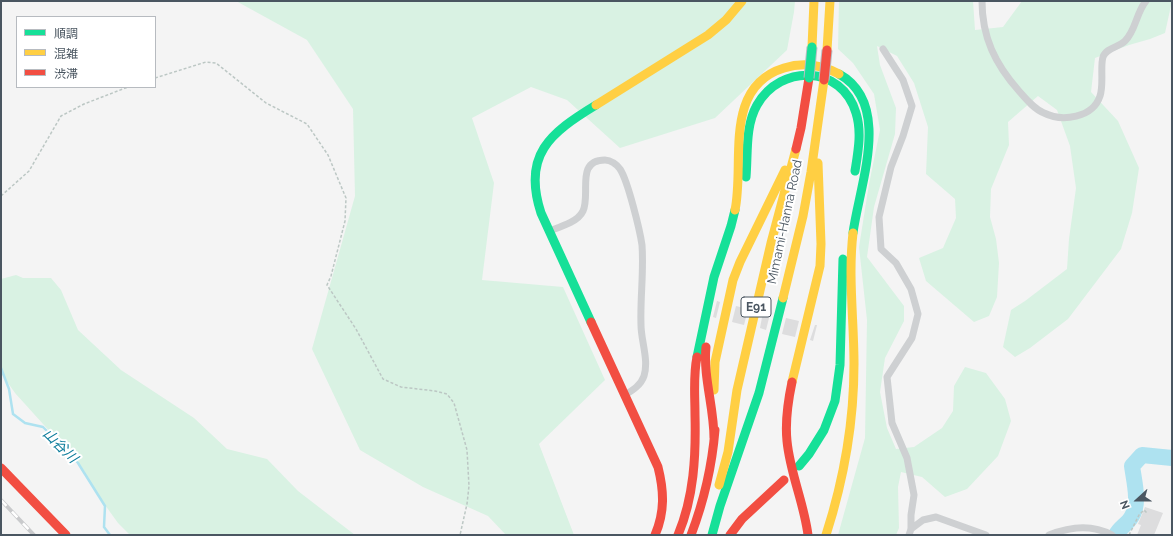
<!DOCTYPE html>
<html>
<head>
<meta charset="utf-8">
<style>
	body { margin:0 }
	#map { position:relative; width:1173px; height:536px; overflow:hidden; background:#f4f4f4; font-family:Raleway,"Noto Sans JP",sans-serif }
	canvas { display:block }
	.frame { position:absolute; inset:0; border:2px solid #4a5661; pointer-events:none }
	.legend { position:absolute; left:16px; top:16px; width:140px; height:72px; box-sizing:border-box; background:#fff; border:1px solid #b7bbc0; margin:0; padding:5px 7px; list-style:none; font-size:12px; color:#4a5661 }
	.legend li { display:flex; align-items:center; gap:8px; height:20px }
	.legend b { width:20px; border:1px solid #b7bbc0 }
	.north { position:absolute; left:1117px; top:480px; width:40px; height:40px; -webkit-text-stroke:3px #fff; paint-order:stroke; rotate:249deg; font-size:11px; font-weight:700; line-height:16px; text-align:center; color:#4a5661 }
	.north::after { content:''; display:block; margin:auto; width:14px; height:18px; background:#4a5661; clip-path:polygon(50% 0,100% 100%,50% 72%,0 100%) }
</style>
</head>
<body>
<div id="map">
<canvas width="1173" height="536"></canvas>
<div class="frame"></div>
<ul class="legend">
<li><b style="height:5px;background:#16e098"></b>順調</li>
<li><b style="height:5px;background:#ffcf43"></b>混雑</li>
<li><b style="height:5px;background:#f24e42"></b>渋滞</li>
</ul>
<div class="north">N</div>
</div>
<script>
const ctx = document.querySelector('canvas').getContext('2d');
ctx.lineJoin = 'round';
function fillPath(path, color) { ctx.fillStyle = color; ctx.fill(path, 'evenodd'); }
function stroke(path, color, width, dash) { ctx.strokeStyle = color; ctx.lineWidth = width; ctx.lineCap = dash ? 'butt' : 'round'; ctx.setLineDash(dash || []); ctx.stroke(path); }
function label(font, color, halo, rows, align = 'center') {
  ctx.font = font + ' Raleway,"Noto Sans JP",sans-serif'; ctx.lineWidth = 4; ctx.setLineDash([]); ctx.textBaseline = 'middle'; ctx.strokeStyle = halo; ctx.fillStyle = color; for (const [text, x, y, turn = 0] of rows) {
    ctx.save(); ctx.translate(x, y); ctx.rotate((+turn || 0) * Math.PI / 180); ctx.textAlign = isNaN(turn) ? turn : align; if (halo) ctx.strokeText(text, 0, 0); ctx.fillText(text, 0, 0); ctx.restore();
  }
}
fillPath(new Path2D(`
	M236,1H795L794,12L787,50L715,118L620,148L567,100L531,87L472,118L494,183L482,280L563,287L605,380L539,444L574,535H506L488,516L423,487L360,450L312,349L355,196L353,109L307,40Z
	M839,1H973L975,30L1003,27L1022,1H1172L1165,33L1150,39L1129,45L1095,58L1091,92L1118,121L1139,168L1132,213L1121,249L1068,319L1030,348L1015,357L1003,347L1011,310L1025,301L1067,269L1069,239L1076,188L1070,146L1057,110L1038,96L1008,122L1009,145L991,189L990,217L996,239L999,263L997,297L989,316L974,322L926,281L919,258L943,248L956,218L955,199L926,174L928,127L914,83L897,56L877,46L880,65L896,108L895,134L874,207L867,257L904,306V321L885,358L880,392L887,428L896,449L914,447L942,428L953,411L954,386L965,367L986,373L1005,399L1011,421L998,456L967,489L945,497L922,477L901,472L898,487L899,528L896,535H838L865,438L867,320L859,247L869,184L880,130L874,94L853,63L838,49Z
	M16,275L23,278H51L61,290L78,330L121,370L194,418L227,449L267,459L298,491L355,535L129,534L118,523L105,505L81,466L15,393L1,373V279Z`), '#d9f2e3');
stroke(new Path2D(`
	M1,368L9,389L13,414L25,423L43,427L78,463L105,506L104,527L110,535`), '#aee2f0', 2.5);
stroke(new Path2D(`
	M1116,535C1120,527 1128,524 1132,516C1140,503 1134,481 1132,466L1142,455L1172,458`), '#aee2f0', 16);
fillPath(new Path2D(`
	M717,301L720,302L716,318L713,317Z
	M736,306L748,309L744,325L732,322Z
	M763,312L770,314L766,330L760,328Z
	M786,318L799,321L795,337L782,334Z
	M815,325H817L813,341L810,340Z
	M1145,507L1163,513L1154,535H1137L1141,525L1138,524Z`), '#ddddde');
stroke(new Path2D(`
	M155,78L206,62L216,63L266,103L307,124L328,155L346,198L345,221L331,276L327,285L356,329L383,379L401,387L435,391L447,394L454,403L467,450L469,486L467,504L460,535
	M1,196L29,171L61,116L84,104L128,87
	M1129,535L1139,515L1144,510L1147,513`), '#bcc7c4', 1.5, [3, 2]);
stroke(new Path2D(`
	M982,1C982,37 995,64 1019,91C1026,99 1034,109 1044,113C1062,122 1093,118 1100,96C1104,85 1100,66 1103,57C1106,48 1119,47 1125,41C1136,30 1136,13 1146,1
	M883,49L903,80L912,106L903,136L891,167L879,217L881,249L896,263L911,289L918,314L912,338L887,377L892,423L907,458L914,495L911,515V529L909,535
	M549,231C560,227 578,222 583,211C591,194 575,160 605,160C611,160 617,165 620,169C628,181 640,231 642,245C644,272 640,298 641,325C641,341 649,360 644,376C641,385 633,390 625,395
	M911,529L923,520L936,517L986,535
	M1049,535C1069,527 1092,524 1112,535`), '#ced0d2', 7);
stroke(new Path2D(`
	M839,74C893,104 859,186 853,233
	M746,177C748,154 745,126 757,105C781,63 842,65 856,113C862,132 858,152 855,171
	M591,322L541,213C522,155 550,133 596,105
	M697,357L714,277L731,226L735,210
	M799,466L809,454L824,430L835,401L840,365L843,259
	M712,535L720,506L759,393L783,298`), '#16e098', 9);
stroke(new Path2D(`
	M812,47L814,1
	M827,50L830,1
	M596,105L708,35L726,20L742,1
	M735,210C745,164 722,87 784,68C803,62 822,65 839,74
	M783,298L803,216L811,172L824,80
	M792,382L820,266L821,244L818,163
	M714,390L715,362L733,280L740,262L785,170
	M719,485L728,452L737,390L771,243L796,149
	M826,535C844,479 854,423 854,364C854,321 848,276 853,233`), '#ffcf43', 9);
stroke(new Path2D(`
	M796,149L801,128L809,78
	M591,322L658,467C664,491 665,512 655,535
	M706,347C703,377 714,407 714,438
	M792,382C788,401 785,422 787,441C790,473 804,503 808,535
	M1,468L66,535
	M678,535C694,497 696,456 695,415C695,395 693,376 697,357
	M691,535C704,501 712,466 715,430
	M730,535L742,519L784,480`), '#f24e42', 9);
const rail = new Path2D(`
	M1,500L34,535`);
stroke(rail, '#c9cacc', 4);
stroke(rail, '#fff', 2.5, [8]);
const fastBridge = new Path2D(`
	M809,78L812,47`);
const jamBridge = new Path2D(`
	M824,80L827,50`);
stroke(fastBridge, '#b9bec3', 11, []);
stroke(jamBridge, '#b9bec3', 11, []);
stroke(fastBridge, '#16e098', 9);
stroke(jamBridge, '#f24e42', 9);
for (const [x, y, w] of [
	[756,307,30]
]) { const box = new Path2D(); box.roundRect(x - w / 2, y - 10, w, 20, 3); ctx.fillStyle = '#fff'; ctx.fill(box); stroke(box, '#4a5661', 1); }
label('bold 12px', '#4a5661', null, [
	["E91",756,307]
]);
label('13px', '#4a5661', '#fff', [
	["Mimami-Hanna Road",785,222,-78]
]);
label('italic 14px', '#0c7c9b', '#fff', [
	["山谷川",60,446,44]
]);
</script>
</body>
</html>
